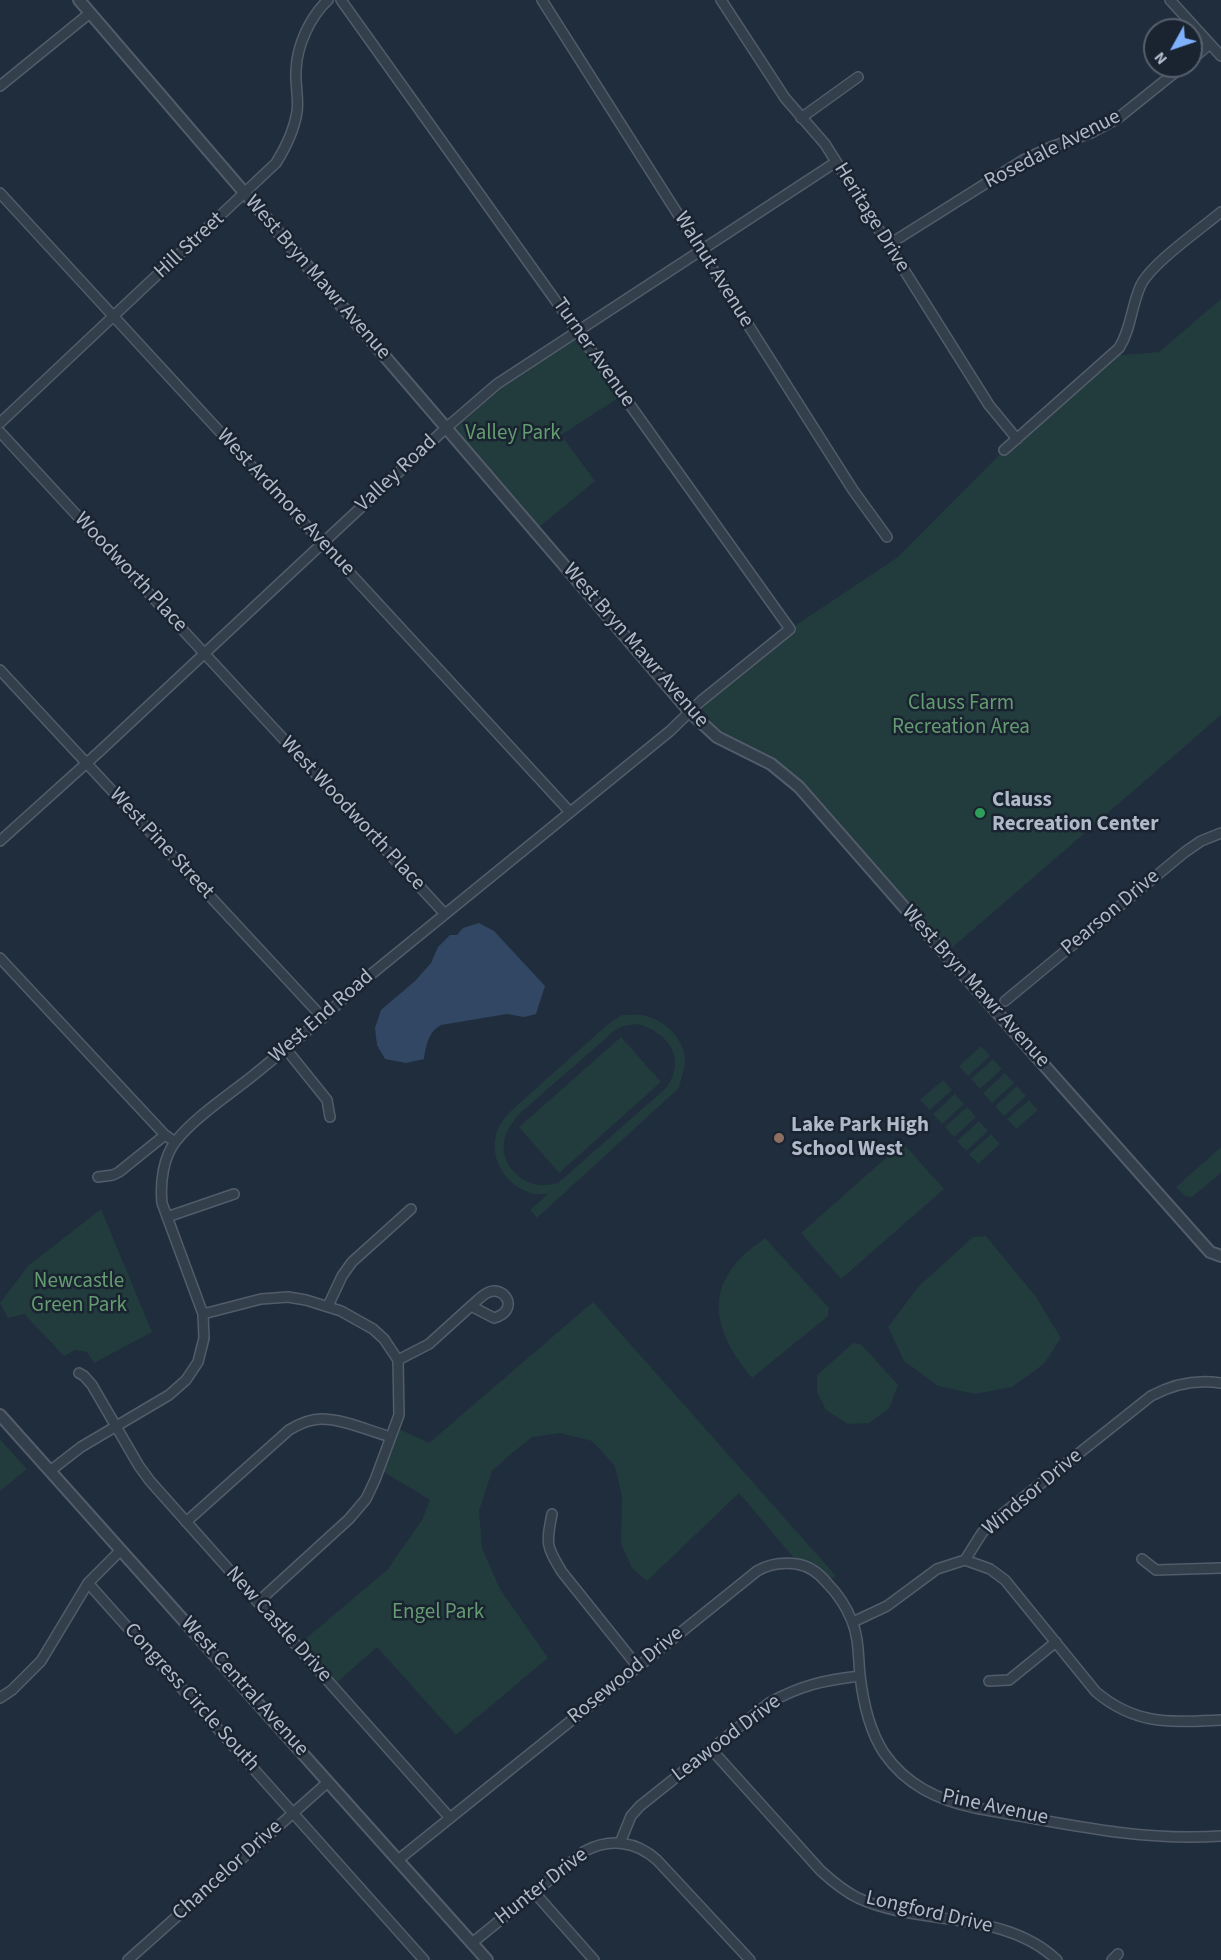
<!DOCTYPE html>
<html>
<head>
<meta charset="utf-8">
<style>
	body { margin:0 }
	#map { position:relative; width:1221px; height:1960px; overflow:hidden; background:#202d3c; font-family:"Source Sans 3",sans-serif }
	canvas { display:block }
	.north { position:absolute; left:1143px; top:18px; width:60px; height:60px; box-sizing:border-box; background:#1a2431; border:2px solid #56606d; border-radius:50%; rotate:230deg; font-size:16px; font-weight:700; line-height:24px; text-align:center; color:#afb9c8 }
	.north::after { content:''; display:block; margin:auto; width:21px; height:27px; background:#7eb2ff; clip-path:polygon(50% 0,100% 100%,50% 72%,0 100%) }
</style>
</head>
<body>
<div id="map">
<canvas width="1221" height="1960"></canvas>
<div class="north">N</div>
</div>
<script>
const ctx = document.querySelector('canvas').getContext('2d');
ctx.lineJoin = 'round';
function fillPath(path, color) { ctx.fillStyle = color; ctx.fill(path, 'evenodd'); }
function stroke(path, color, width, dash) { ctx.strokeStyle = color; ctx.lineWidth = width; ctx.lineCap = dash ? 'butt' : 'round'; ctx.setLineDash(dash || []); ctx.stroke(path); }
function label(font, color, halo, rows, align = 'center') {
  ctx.font = font + ' "Source Sans 3",sans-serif'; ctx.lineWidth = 5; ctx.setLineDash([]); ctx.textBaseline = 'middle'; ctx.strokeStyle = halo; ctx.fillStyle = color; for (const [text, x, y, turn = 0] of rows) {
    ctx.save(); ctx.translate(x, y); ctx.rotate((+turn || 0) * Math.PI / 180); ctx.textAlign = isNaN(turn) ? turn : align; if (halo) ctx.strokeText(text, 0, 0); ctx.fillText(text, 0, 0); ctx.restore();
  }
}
fillPath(new Path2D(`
	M1221,299V715L945,954L799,787L736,748L714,725L702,709L707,703L790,629L898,557L1004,450L1111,356L1159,352Z
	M578,331L623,395L561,435L595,481L534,531L446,428L463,413Z
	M622,1015C629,1015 636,1014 642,1015C662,1018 685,1038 685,1060C685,1069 681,1079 679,1088L537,1218L530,1210L548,1194C544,1194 538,1195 534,1194C508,1188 489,1161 496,1135C498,1126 504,1118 511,1111L608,1024ZM638,1024C669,1033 687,1059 666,1088L558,1183C552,1184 545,1186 539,1185C519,1182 501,1164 504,1142C505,1132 512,1124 517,1116L614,1031L623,1026Z
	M621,1037L661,1082L559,1173L519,1127Z
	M981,1046L990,1056L968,1076L959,1066Z
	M993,1059L1002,1069L980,1089L971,1079Z
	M1005,1073L1014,1083L992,1103L983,1093Z
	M943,1080L952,1090L930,1110L920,1100Z
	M1017,1086L1026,1096L1004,1116L995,1106Z
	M955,1094L964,1104L942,1124L933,1114Z
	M1029,1100L1038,1110L1016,1129L1007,1119Z
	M967,1107L976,1117L954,1137L945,1127Z
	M979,1121L988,1131L966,1151L957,1141Z
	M991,1134L1000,1144L978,1164L969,1154Z
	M903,1143L944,1189L841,1279L801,1233Z
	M1221,1147V1173L1192,1197L1185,1196L1176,1187Z
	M101,1209L152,1332L94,1363L87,1352L75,1350L64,1356L24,1314L8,1318L0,1303L28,1266Z
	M986,1236L1036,1297L1061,1338L1044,1364L1012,1387L975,1394L938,1386L904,1361L888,1327L918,1287L973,1237Z
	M765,1238L829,1308L828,1316L752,1378C723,1342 702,1303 737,1262C744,1253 756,1245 765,1238Z
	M593,1302L836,1576L827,1582L799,1564L739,1493L647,1581L632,1568L621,1544L622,1497L615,1466L592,1441L560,1433L532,1437L511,1454L492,1471L479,1511L482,1548L500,1589L548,1658L456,1735L377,1647L333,1686L297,1646L387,1570L422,1520L430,1500L379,1469L395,1427L429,1443Z
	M853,1343L861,1344L898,1385L889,1409L869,1423L848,1424L826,1410L817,1392V1375Z
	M0,1439L27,1469L0,1491Z`), '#223b3d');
fillPath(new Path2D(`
	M479,923L494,931L545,986L536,1014L524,1017L507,1014L441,1025C428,1032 426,1046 424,1059L406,1063L385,1059L377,1045L375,1028L381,1010L415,981L431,963L438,947L450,935H457L463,928Z`), '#314763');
const minor = new Path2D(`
	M542,0L853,490L887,537
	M721,0L785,98L825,144L989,405L1017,439
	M1170,0L1221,56
	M1191,60L1210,44
	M0,86L90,13
	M801,118L858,77
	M0,193L570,812
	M888,245L1023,160L1051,147L1091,133L1117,119L1183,66
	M0,423L276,163C286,147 294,131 297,112C299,99 295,84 296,70C297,45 310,17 328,0
	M0,432L445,914
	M1004,450L1119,348C1131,329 1131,308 1140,287C1149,265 1201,229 1221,212
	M0,670L323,1018
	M0,841L100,751L446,428L497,384L836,162
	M0,958L165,1135L175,1142
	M1005,1001L1185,852L1201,841L1221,833
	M286,1049L327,1100L330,1117
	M98,1177L113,1175L119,1172L165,1135
	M167,1217L234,1194
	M328,1306L342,1276L352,1262L411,1209
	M203,1314L261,1299L288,1297L306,1300L341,1311L373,1329L384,1339L398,1360L399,1415L375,1480L366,1499L349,1519L258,1602
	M398,1360L429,1344L471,1306L494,1318C521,1310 504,1284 487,1293C481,1296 476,1302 471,1306
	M79,1373L84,1376L92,1385L139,1466L150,1481L450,1818
	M50,1471L81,1447L169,1395L186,1380L198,1362L204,1338L203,1314L162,1203C160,1183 163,1157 176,1141C193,1119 227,1096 250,1078C287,1048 324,1018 358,985L670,731L701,701L790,629L341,0
	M552,1514C546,1544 546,1546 562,1572L638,1667
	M186,1522L289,1430C299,1424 309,1419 321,1419C344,1419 369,1431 391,1437
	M1142,1559L1156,1570L1221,1568
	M965,1560L990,1569L1005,1580L1096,1692C1137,1726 1171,1722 1221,1720
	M88,1583L424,1960
	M853,1622L887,1606L937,1569L965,1560L982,1533L990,1524L1151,1396C1173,1384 1196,1379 1221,1383
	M989,1681L1009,1680L1056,1642
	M0,1698L12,1690L41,1661L88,1583L121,1550
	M711,1749L821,1871C832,1881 844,1891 858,1898C921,1927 1003,1909 1057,1960
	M620,1843L631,1816L640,1806L769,1703C801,1685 825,1680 860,1676
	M398,1860L757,1571C769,1564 783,1562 797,1564C809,1566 819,1573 827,1583C838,1594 846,1606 852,1621C859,1638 858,1656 860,1675C863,1702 869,1730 884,1753C906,1785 938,1800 975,1808C1057,1822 1138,1842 1221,1836
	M534,1892L594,1960
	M472,1943L585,1851C610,1838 636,1841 657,1860L750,1960
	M128,1960L328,1782
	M1112,1960L1118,1954`);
const tertiary = new Path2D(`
	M79,0L690,712L717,737L771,764L799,787L939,947L1210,1252L1221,1256
	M0,1415L487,1960`);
stroke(minor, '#525c6a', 12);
stroke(tertiary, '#525c6a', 14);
stroke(minor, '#343f4c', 9);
stroke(tertiary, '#343f4c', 10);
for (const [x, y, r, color] of [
	[980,813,6,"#2e9e5b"],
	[779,1138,6,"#8d6e63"]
]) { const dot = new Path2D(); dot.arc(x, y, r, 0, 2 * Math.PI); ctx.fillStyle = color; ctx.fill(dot); stroke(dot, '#1a2431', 2); }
label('21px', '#afb9c8', '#1a2431', [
	["Rosedale Avenue",1053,150,-27],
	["Heritage Drive",871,218,58],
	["Hill Street",190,246,-43],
	["Walnut Avenue",713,270,58],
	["West Bryn Mawr Avenue",317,278,49],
	["Turner Avenue",593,353,55],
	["Valley Road",397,474,-43],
	["West Ardmore Avenue",285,503,47],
	["Woodworth Place",130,573,47],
	["West Bryn Mawr Avenue",635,646,49],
	["West Woodworth Place",352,814,47],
	["West Pine Street",161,844,47],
	["Pearson Drive",1111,913,-40],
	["West Bryn Mawr Avenue",975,987,48],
	["West End Road",322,1017,-41],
	["Windsor Drive",1033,1493,-40],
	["New Castle Drive",278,1625,48],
	["Rosewood Drive",626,1676,-39],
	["West Central Avenue",244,1687,48],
	["Congress Circle South",191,1698,48],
	["Leawood Drive",727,1739,-37],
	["Pine Avenue",995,1808,12],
	["Chancelor Drive",228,1871,-42],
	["Hunter Drive",542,1887,-38],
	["Longford Drive",929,1913,13]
]);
label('21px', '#649b70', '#1a2431', [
	["Valley Park",513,434],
	["Clauss Farm",961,704],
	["Recreation Area",961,728],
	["Newcastle",79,1282],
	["Green Park",79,1306],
	["Engel Park",438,1613]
]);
label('bold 21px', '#afb9c8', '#1a2431', [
	["Clauss",992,801],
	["Recreation Center",992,825],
	["Lake Park High",791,1126],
	["School West",791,1150]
], 'left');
</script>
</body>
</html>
